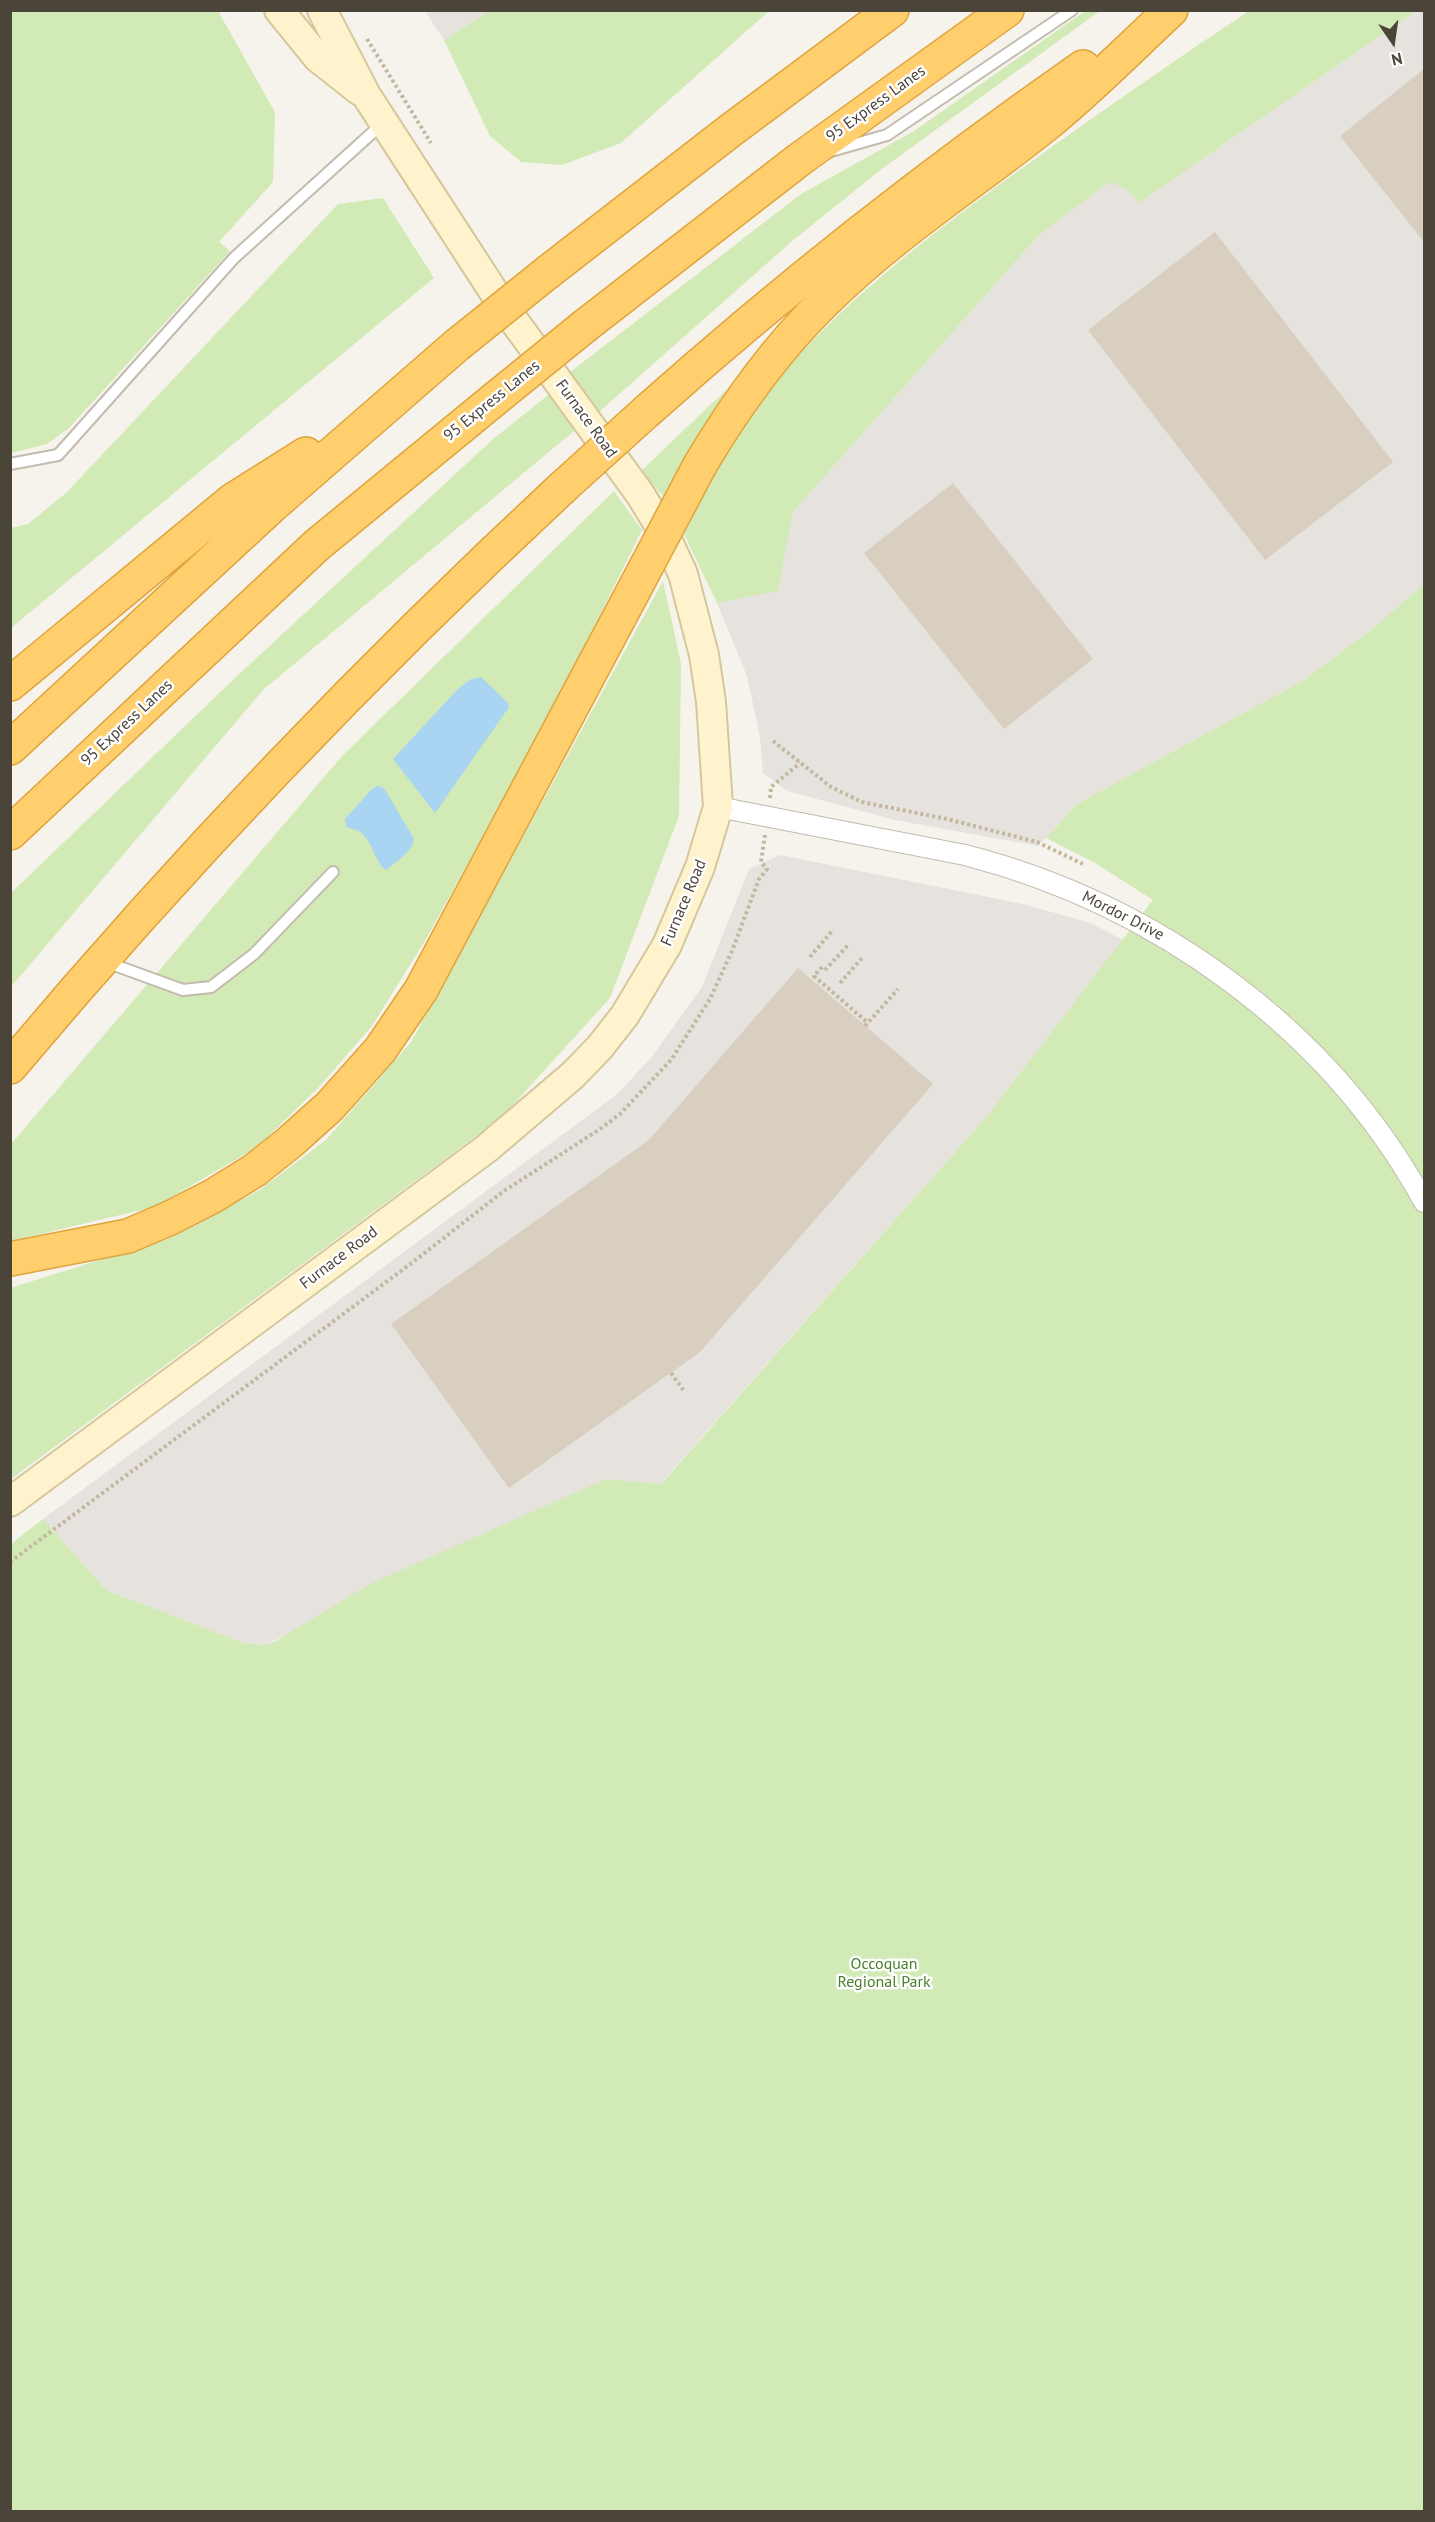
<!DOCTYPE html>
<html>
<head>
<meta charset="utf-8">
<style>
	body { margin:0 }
	#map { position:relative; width:1435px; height:2522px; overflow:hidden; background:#f6f3ec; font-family:"PT Sans",sans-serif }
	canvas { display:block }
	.frame { position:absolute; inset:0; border:12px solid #4b4439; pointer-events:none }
	.north { position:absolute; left:1363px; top:12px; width:60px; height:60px; -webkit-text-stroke:4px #fff; paint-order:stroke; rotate:167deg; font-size:16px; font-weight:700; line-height:24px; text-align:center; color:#4b4439 }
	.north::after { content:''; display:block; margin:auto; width:21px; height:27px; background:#4b4439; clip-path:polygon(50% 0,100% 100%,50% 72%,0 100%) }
</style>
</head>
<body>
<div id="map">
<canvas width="1435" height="2522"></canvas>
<div class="frame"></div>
<div class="north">N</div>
</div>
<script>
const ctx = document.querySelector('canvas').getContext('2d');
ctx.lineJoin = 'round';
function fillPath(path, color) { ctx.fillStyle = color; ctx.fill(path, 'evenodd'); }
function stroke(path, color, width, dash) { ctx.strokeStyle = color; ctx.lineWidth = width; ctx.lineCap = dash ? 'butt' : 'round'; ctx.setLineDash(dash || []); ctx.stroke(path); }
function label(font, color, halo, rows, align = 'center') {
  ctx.font = font + ' "PT Sans",sans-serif'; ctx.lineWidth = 5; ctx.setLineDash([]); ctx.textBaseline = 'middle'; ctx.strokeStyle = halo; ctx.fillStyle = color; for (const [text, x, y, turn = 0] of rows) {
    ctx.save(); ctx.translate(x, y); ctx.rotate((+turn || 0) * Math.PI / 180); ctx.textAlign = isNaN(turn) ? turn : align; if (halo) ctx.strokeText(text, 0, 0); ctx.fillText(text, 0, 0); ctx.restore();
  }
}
fillPath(new Path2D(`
	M425,11H491L444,40Z
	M1416,11H1424V584L1372,629L1304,680L1077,804L1038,846L895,820L787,791L763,773L760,737L747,676L717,603L777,590L793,512L1038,236L1109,181L1126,189L1139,203Z
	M780,855L1023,904L1091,923L1123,940L988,1115L660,1484L606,1479L265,1645L244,1643L106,1590L43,1519L616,1095L651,1058L702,987L749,869Z`), '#e6e2dd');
fillPath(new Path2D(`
	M491,10H769V11L621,143L562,165L521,162L490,136L444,40Z
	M10,11H218L275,112L273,182L219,242L230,251L69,428L47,444L11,453Z
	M1085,11H1100L883,168L791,242L599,412L569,373L801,194L914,131Z
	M1249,11H1416L1139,203L1126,189L1109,182L1038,236L793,512L778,591L717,603L684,534C705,493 724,448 752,411C826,313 923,240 1021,169C1096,115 1172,62 1249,11Z
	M383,198L434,278L11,628V528L28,524L66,493L338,204Z
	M728,388L664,497L641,471Z
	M552,392L574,431L263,690L11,987V893L236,677L492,440Z
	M614,491L642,530L554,707L426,939L372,1026L318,1088L256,1148L154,1207L11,1241V1144L343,755Z
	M663,581L681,664L679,816L610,998L503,1116L11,1479L10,1288L167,1239L258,1191L326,1140L411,1042Z
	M1424,584V2511L11,2512V1544L43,1519L106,1590L244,1643L265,1645L276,1641L370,1584L606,1479L661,1484L988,1115L1153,900L1095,863L1046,838L1077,804L1304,680L1372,629Z`), '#d2eab5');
fillPath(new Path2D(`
	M481,677L508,703L509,707L435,813L393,759L458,689L471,679Z
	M378,786L384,788L414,839C412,852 396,862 386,870C374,862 373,841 360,832C356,829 350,829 346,826L345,819L372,789Z`), '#a9d4f2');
fillPath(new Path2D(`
	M1424,69V242L1340,136Z
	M1215,232L1393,462L1265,560L1088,330Z
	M953,483L1093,659L1004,729L864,553Z
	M798,968L933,1084L700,1352L509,1488L391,1324L649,1140Z`), '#d8cfc1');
const service = new Path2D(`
	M831,151L887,135L1072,10
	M10,464L58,455L234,258L383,123
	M106,962L183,990L211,987L254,954L333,872`);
const minor = new Path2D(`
	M718,807L965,855C1155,904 1329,1028 1424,1202`);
const secondary = new Path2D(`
	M279,10L318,58L360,91
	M10,1502L486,1149L573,1075L600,1047L625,1015L667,945L700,867L718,807L711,702L704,655L683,574L664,533L640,494L501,303L366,95L322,10`);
const motorway = new Path2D(`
	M548,272L731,130L892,10
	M586,325L800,159L1007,10
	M647,411C785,288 931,173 1083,67
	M700,465C735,406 774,351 823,303C890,236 970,185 1043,127C1088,91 1129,49 1171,10
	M10,684L233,500L306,454
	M10,748L273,505L457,345
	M10,833L317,545L496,398
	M10,1067C184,860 365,671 563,487
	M10,1259L128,1236L170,1218L213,1196L255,1170L290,1142L330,1106L380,1050L421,990L627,603`);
stroke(service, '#c2bbae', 14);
stroke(minor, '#c2bbae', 22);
stroke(secondary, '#d6c79b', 32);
stroke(motorway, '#e0a43c', 36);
stroke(new Path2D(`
	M367,39L431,143
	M773,741L831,787L862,802L947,819L1037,842L1083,864
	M770,798L771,787L800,763
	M810,957L833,930
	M822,967L814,976L868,1023
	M825,970L849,944
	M840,983L863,957
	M865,1026L898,989
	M671,1373L684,1391
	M10,1562L413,1262L504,1191L600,1129L620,1114L671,1060L710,999L732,951L759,879L767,869L761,862L765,835`), '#c4b79f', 4, [3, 3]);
stroke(service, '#fff', 10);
stroke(minor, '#fff', 20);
stroke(secondary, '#fff3cd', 28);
stroke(motorway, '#ffcf6e', 33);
const motorwayBridge = new Path2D(`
	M457,345L548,272
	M496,398L586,325
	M563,487L647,411
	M627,603L700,465`);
stroke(motorwayBridge, '#e0a43c', 36, []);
stroke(motorwayBridge, '#ffcf6e', 33);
label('16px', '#4b4439', '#fff', [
	["95 Express Lanes",876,104,-36],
	["95 Express Lanes",492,401,-39],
	["Furnace Road",586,419,54],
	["95 Express Lanes",127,723,-43],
	["Furnace Road",684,903,-67],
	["Mordor Drive",1123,916,27],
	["Furnace Road",339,1258,-37]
]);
label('16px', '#4a7f2a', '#fff', [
	["Occoquan",884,1964],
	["Regional Park",884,1982]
]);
</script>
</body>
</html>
